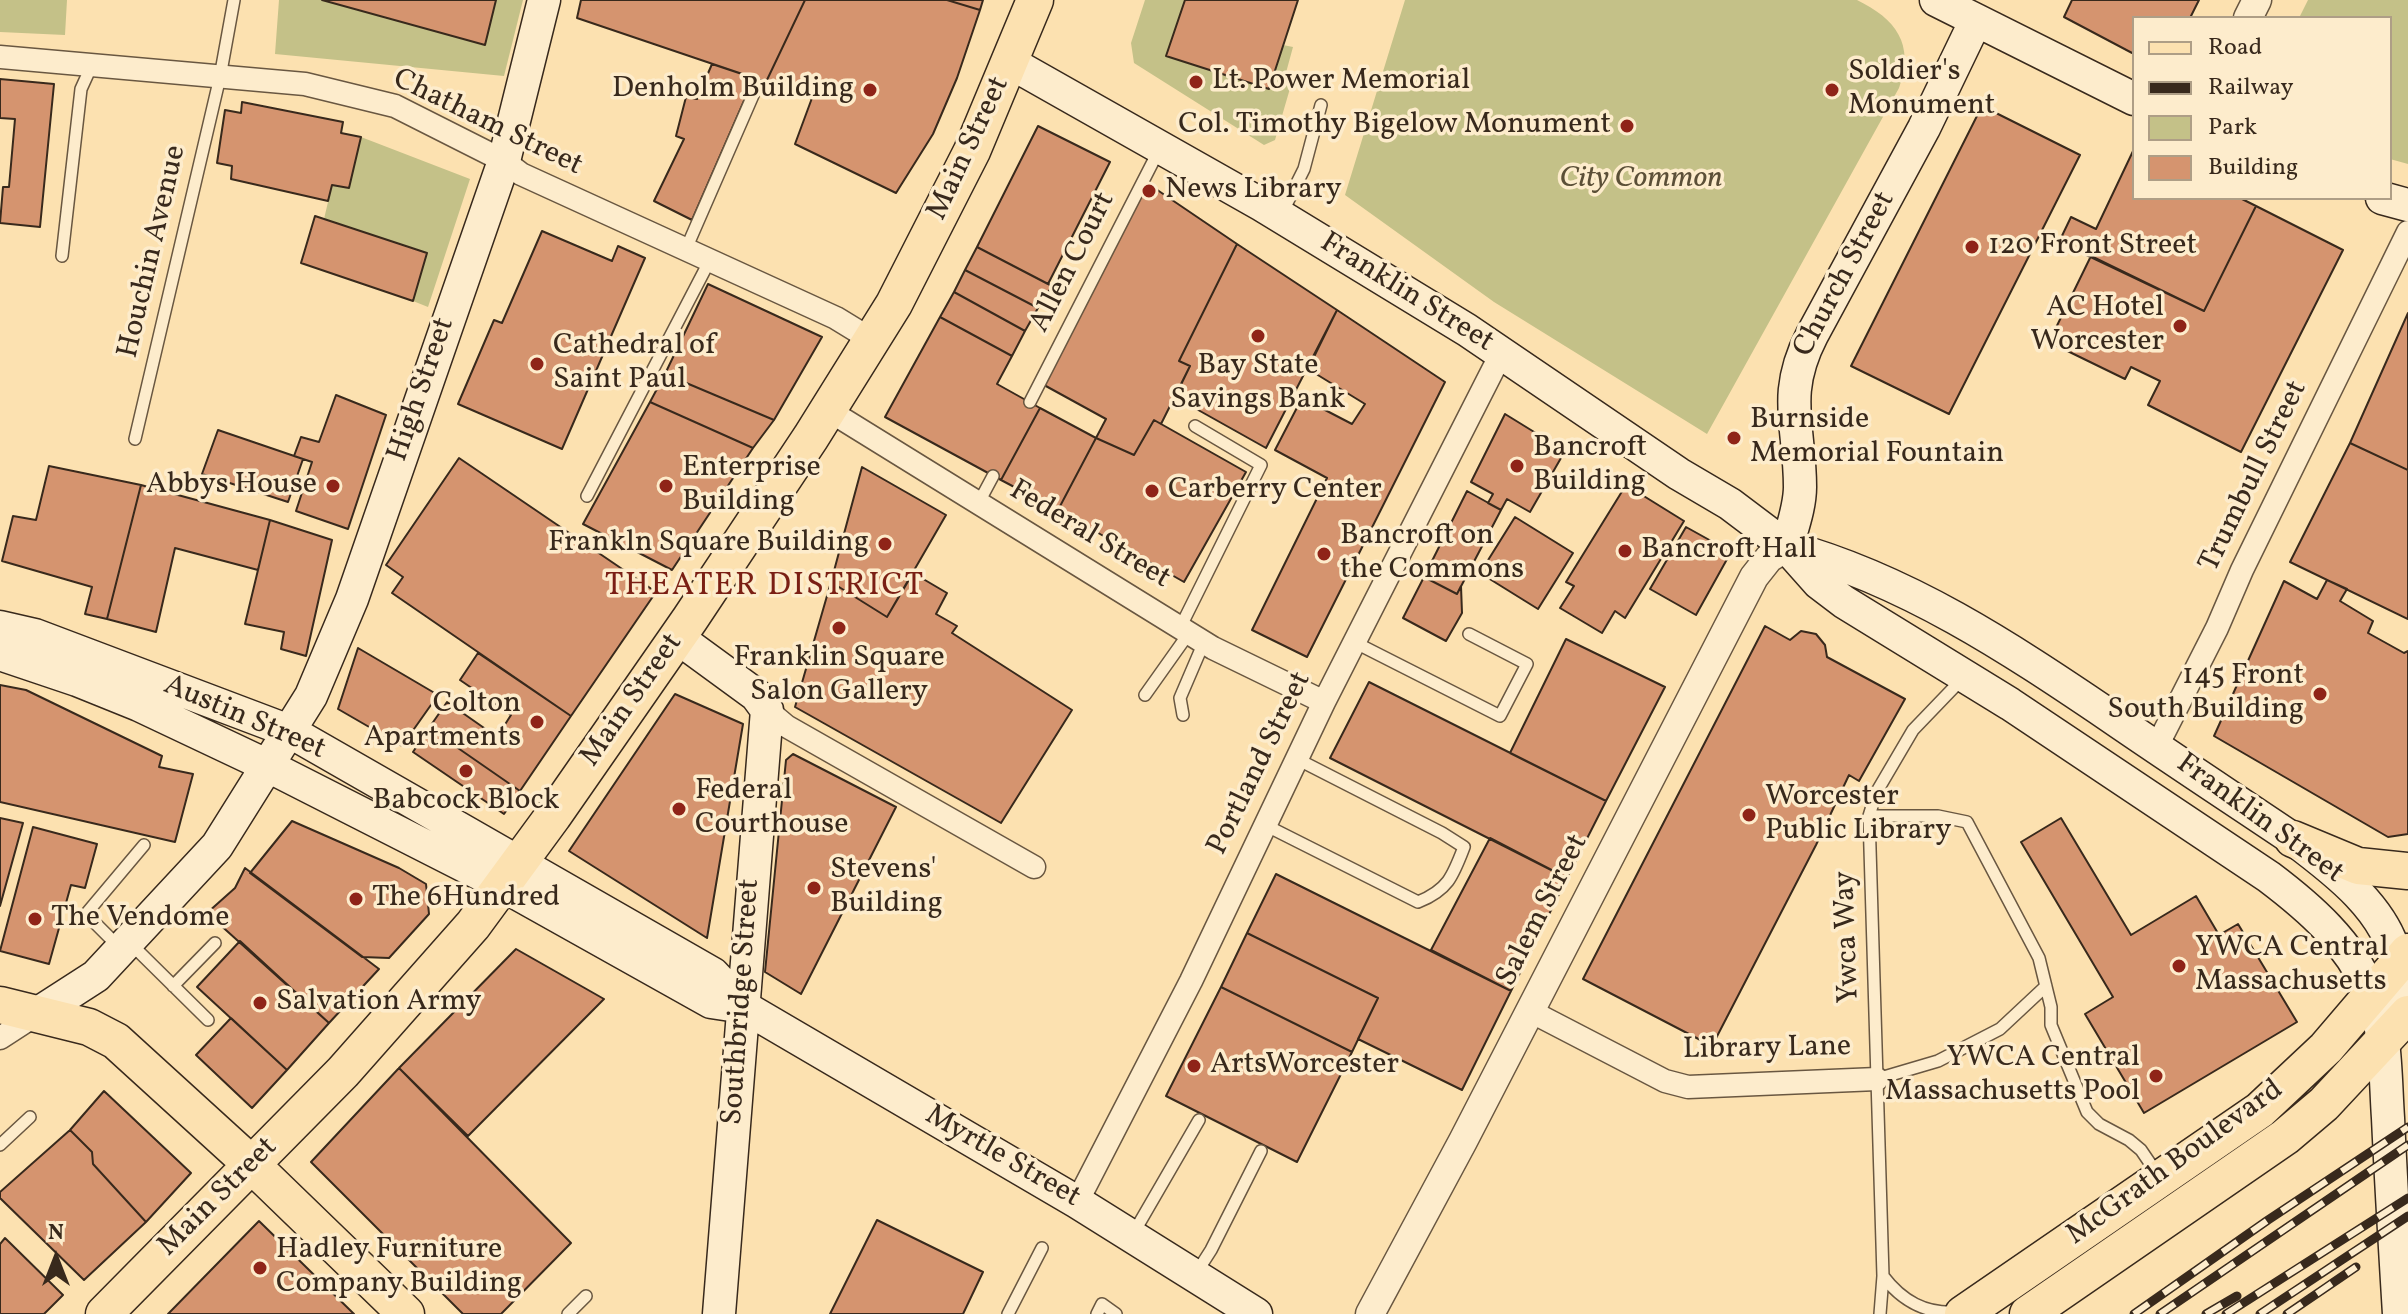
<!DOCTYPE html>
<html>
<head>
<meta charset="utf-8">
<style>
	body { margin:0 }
	#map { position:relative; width:2408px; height:1314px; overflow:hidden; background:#fce1b0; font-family:Vollkorn,serif }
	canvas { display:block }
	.legend { position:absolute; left:2132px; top:16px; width:260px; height:184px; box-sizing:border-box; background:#fdeccc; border:2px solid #ae9e86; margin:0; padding:10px 14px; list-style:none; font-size:24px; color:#38291c }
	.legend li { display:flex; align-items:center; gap:16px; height:40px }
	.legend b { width:40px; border:2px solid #ae9e86 }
	.north { position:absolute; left:16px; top:1218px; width:80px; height:80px; -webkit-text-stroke:6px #fdeccc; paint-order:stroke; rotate:0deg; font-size:22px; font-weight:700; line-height:32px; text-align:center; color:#38291c }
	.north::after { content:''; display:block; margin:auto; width:28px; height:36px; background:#38291c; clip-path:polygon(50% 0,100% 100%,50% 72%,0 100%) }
</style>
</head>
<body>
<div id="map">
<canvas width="2408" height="1314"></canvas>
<ul class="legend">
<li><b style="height:10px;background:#fce1b0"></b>Road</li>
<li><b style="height:10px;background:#38291c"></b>Railway</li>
<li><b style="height:22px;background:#c4c188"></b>Park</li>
<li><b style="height:22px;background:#d5946f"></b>Building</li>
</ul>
<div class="north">N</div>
</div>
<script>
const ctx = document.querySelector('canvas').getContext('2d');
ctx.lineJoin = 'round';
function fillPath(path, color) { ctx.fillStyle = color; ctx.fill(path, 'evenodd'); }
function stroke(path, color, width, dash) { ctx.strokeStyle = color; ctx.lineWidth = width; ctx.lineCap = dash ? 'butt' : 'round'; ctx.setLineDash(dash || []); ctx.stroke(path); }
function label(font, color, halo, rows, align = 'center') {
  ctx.font = font + ' Vollkorn,serif'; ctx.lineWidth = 7; ctx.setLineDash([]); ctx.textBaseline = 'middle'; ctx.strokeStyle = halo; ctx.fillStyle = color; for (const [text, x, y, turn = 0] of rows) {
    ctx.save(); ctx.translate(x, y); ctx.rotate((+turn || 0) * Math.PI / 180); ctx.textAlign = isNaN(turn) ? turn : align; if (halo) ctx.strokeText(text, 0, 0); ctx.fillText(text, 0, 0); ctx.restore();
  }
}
fillPath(new Path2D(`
	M0,0H67L65,35L0,32Z
	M279,0H523L504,76L275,54Z
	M1145,0H1185L1166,56L1269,89L1283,45L1293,47L1284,80L1291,85L1275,140L1264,145L1134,63L1131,43Z
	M1405,0H1857C1896,19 1915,44 1899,88L1707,434L1494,302L1345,195Z
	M2308,0H2408V164L2390,159V18H2299Z
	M361,137L470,179L428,307L413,301L427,253L324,219L332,185L349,188Z`), '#c4c188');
const building = new Path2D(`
	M322,0H496L485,45Z
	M581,0H805L766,82L577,18Z
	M805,0H947L980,10L957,78L933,134L896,193L795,144L812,98L766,82Z
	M947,0H983L980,10Z
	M1185,0H1298L1269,89L1166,56Z
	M2072,0H2199L2190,18H2134V54L2064,17Z
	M712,64L754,78L692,220L654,201L684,139L676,136L686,97L697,99Z
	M0,79L54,84L40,227L0,223L3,187H9L15,119L0,118Z
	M242,102L343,122L341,133L361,137L349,188L332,185L328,201L231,179L232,166L217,163L225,110L241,113Z
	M1982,106L2080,155L1949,414L1851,366Z
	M1038,126L1110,162L1048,284L977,247Z
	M2134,149V198H2240L2256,206L2204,311L2059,242L2071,217L2096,229Z
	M1147,183L1237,244L1179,361L1190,366L1161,424L1154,420L1134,455L1096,438L1106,419L1044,385Z
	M2256,206L2343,250L2241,452L2148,405L2160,381L2131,367L2125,379L2049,342L2091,256L2204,311Z
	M315,216L427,253L413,301L301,263Z
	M542,231L612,261L618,246L645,258L562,449L458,404L494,320L502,323Z
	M1237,244L1337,310L1266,448L1175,397L1190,366L1179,361Z
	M977,247L1052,286L1038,308L965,270Z
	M965,270L1038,308L1025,331L954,292Z
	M708,284L822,337L774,420L665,374Z
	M954,292L1025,331L1012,356L940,317Z
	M1337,310L1445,382L1307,657L1252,630L1327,478L1275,450L1302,398L1352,424L1365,404L1308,369Z
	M2408,313V470L2350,443Z
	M940,317L1012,356L997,384L1040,408L1001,480L885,417Z
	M665,374L774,420L753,448L650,402Z
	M336,395L386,415L348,529L296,511L312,462L294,456L301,437L319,442Z
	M650,402L753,448L672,570L583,524Z
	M1040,408L1096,438L1058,510L1001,480Z
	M1505,414L1565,451L1530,512L1507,499L1501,510L1488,503L1493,494L1471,482Z
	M1154,420L1246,472L1184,582L1058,510L1096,438L1134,455Z
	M218,430L303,459L288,502L202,474Z
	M2350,443L2408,470V619L2290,562Z
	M459,458L656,592L571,716L392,593L403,577L386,565Z
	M49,466L141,485L107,619L85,614L92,587L2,561L13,516L36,520Z
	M862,467L946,515L887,617L831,582Z
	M141,485L270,520L258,570L175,548L156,632L107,619Z
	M1626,485L1684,521L1625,618L1615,611L1602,633L1560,608L1574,586L1566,582Z
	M1467,491L1501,510L1457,594L1424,577Z
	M1515,517L1573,553L1538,609L1480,573Z
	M270,520L332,540L306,656L281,649L284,632L245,624Z
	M1686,527L1731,552L1696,615L1650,589Z
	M913,573L947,593L936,614L957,626L952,633L1072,710L1001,823L795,707L831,582L887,617Z
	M1424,577L1457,594L1461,586L1462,613L1446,641L1403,618Z
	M2327,580L2347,589L2340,601L2373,621L2368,633L2404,653L2408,651V834L2388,837L2214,736L2284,581L2317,599Z
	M1765,626L1790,640L1801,631L1816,634L1825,645L1827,657L1905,699L1859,781L1849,775L1816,845L1712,1046L1583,979Z
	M1566,639L1665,687L1606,801L1510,753Z
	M358,648L438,695L402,746L338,709Z
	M478,653L571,716L520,791L429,728L447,702L497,737L511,715L460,680Z
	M1369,682L1606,801L1567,878L1330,758Z
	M0,685L26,690L162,756L159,767L193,774L175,842L0,802Z
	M675,694L743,724L707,938L569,851Z
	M429,728L520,791L504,814L413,752Z
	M793,754L896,807L801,994L765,972L786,760Z
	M0,818L23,823L0,906Z
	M2061,818L2131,935L2196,896L2219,935L2238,924L2297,1022L2144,1113L2085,1014L2113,997L2021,842Z
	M292,821L399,868L426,884L429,914L389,958L362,957L250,873Z
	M33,827L97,844L85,888L71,885L49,964L0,951Z
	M1490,838L1567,878L1511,991L1431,950Z
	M245,868L379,969L329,1023L207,913L235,888Z
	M1276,874L1511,991L1462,1090L1358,1039L1378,998L1247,933Z
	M1247,933L1378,998L1352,1052L1221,987Z
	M240,941L329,1023L287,1070L197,987Z
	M516,949L604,999L468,1136L399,1068Z
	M1221,987L1352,1052L1297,1162L1166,1096Z
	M231,1018L287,1070L252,1108L196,1055Z
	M399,1068L571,1243L501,1314H463L311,1162Z
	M104,1091L191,1173L146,1222L93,1164L92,1152L70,1130Z
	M70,1130L92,1152L93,1164L146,1222L84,1280L0,1198V1192Z
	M877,1220L983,1272L963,1314H830Z
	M259,1221L354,1314H168Z
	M5,1238L63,1295L44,1314H0V1244Z`);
fillPath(building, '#d5946f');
stroke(building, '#38291c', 2);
const service = new Path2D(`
	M1282,213L1304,169L1321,105
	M686,249L754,93
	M62,256L81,89L91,67
	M1030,402L1159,150
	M135,439L220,77L234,0
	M587,496L710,260
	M978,504L993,476
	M1180,628L1261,465L1195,426
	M1354,642L1500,716L1527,664L1469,634
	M1145,695L1189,633
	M1183,715L1180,698L1204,642
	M1869,816H1938L1967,822L2039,958L2051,1007V1025L2087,1112L2099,1124L2129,1140L2141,1150L2158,1175
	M1265,825L1418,902C1448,890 1453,876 1464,847L1442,833L1297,759
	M129,942L208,1020
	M118,946L86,914L144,845
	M173,986L215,943
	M1877,1079L1938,1061L2000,1029L2046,986
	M0,1145L30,1117
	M1133,1234L1199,1120
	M1195,1275L1211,1250L1261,1151
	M1883,1276C1902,1301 1925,1314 1957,1312
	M568,1314L586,1296
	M1008,1314L1042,1248
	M1097,1314L1102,1304L1116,1314
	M1880,1314L1883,1276L1869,816L1876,793L1913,730L1963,678`);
const minor = new Path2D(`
	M0,57L305,84L395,106L504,161L521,174L836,318L872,340
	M828,410L1213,648L1324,702
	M767,710L786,726L1034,867
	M2156,748L2217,628L2242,570L2408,232
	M1530,1011L1665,1081L1688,1087L1877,1079
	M0,1038L37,1014
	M1077,1202L1191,981L1324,702L1501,354`);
const tertiary = new Path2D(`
	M2248,18L2257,0
	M1370,1314L1463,1141L1754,577L1769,558L1787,547`);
const secondary = new Path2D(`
	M1936,0L2134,99
	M1011,63L1262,205L1467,330L1679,474L1730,504L1787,547L1819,583L1844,602L2010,704L2269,877C2310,908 2350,943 2370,991C2387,1031 2385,1075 2388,1118C2391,1183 2395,1249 2399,1314
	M2382,198L2408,205
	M1787,547C1907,580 2008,647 2110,716C2171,758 2232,798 2293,839C2333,869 2390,911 2397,965C2400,990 2393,1015 2385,1038
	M1787,547C1792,528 1800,507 1800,487C1800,426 1781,395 1812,335L1924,128L1976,20
	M0,627L35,635L289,731L713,974L744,1007L1077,1202L1256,1314
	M678,638L756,695L767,710L719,1314
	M0,654L77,680L139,705L268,766L502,885L711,1002L744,1007
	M37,1014L96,976L217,846L311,696L352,599L504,161L544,0`);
const primary = new Path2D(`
	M2293,839L2358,866L2408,871
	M0,1005L89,1027L116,1041L251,1164L406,1314
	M104,1314L343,1072L473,925L553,816L690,619L811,437L894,304L972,151L1035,0
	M1963,1314L2260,1110L2326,1048L2408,952
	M2028,1314L2285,1137L2324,1104L2408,1014`);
stroke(service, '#695741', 14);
stroke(minor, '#695741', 25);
stroke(tertiary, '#695741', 31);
stroke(secondary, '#38291c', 35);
stroke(primary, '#38291c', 39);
stroke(service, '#fdeccc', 11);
stroke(minor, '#fdeccc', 22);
stroke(tertiary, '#fdeccc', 28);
stroke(secondary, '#fdeccc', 32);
stroke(primary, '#fce1b0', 36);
const rail = new Path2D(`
	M2134,1314L2268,1220L2408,1127
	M2160,1314L2408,1145
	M2206,1314L2237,1296
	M2226,1314L2408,1198
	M2260,1314L2408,1216
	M2287,1314L2356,1267`);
stroke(rail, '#38291c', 9);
stroke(rail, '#fdeccc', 6, [18]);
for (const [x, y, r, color] of [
	[1196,82,8,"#8f2418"],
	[870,90,8,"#8f2418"],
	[1832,90,8,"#8f2418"],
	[1627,126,8,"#8f2418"],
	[1149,191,8,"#8f2418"],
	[1972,247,8,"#8f2418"],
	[2180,326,8,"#8f2418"],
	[1258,336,8,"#8f2418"],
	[537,364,8,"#8f2418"],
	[1734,438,8,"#8f2418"],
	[1517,466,8,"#8f2418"],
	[333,486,8,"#8f2418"],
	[666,486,8,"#8f2418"],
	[1152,491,8,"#8f2418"],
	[885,544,8,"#8f2418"],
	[1625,551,8,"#8f2418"],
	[1324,554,8,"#8f2418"],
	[839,628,8,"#8f2418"],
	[2320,694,8,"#8f2418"],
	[537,722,8,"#8f2418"],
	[466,771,8,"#8f2418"],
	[679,809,8,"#8f2418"],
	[1749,815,8,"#8f2418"],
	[814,888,8,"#8f2418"],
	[356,899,8,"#8f2418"],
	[35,919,8,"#8f2418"],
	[2179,966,8,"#8f2418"],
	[260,1003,8,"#8f2418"],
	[1194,1066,8,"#8f2418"],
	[2156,1076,8,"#8f2418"],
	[260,1268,8,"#8f2418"]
]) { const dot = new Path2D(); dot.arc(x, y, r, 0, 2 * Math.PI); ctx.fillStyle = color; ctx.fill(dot); stroke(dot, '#fdeccc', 3); }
label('30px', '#38291c', '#fdeccc', [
	["Soldier's",1848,73],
	["Monument",1848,107],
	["Lt. Power Memorial",1212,82],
	["Denholm Building",854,90,"right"],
	["Col. Timothy Bigelow Monument",1611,126,"right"],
	["News Library",1165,191],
	["120 Front Street",1988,247],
	["AC Hotel",2164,309,"right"],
	["Worcester",2164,343,"right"],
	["Cathedral of",553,347],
	["Saint Paul",553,381],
	["Bay State",1258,367,"center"],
	["Savings Bank",1258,401,"center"],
	["Burnside",1750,421],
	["Memorial Fountain",1750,455],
	["Bancroft",1533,449],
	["Building",1533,483],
	["Enterprise",682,469],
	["Building",682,503],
	["Abbys House",317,486,"right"],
	["Carberry Center",1168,491],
	["Bancroft on",1340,537],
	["the Commons",1340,571],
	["Frankln Square Building",869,544,"right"],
	["Bancroft Hall",1641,551],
	["Franklin Square",839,659,"center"],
	["Salon Gallery",839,693,"center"],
	["145 Front",2304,677,"right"],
	["South Building",2304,711,"right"],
	["Colton",521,705,"right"],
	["Apartments",521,739,"right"],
	["Federal",695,792],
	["Courthouse",695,826],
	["Worcester",1765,798],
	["Public Library",1765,832],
	["Babcock Block",466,802,"center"],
	["Stevens'",830,871],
	["Building",830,905],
	["The 6Hundred",372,899],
	["The Vendome",51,919],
	["YWCA Central",2195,949],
	["Massachusetts",2195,983],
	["Salvation Army",276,1003],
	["YWCA Central",2140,1059,"right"],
	["Massachusetts Pool",2140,1093,"right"],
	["ArtsWorcester",1210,1066],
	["Hadley Furniture",276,1251],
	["Company Building",276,1285]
], 'left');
label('30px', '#38291c', '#fdeccc', [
	["Chatham Street",487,124,26],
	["Main Street",970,149,-65],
	["Houchin Avenue",154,252,-77],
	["Allen Court",1074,263,-63],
	["Church Street",1846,275,-62],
	["Franklin Street",1406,294,32],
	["High Street",423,390,-71],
	["Trumbull Street",2255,477,-64],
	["Federal Street",1089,536,31],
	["Main Street",633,701,-55],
	["Austin Street",244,719,23],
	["Portland Street",1261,764,-64],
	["Franklin Street",2259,820,36],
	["Salem Street",1544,911,-63],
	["Ywca Way",1849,937,-92],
	["Southbridge Street",743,1002,-86],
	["Library Lane",1767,1050,-1],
	["Myrtle Street",1002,1158,30],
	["McGrath Boulevard",2176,1164,-36],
	["Main Street",219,1198,-45]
]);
label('italic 30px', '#5b4f37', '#fdeccc', [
	["City Common",1641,180]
]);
ctx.letterSpacing = '2px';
label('32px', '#7a1f14', '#fdeccc', [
	["THEATER DISTRICT",765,588]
]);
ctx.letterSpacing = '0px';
</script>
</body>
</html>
